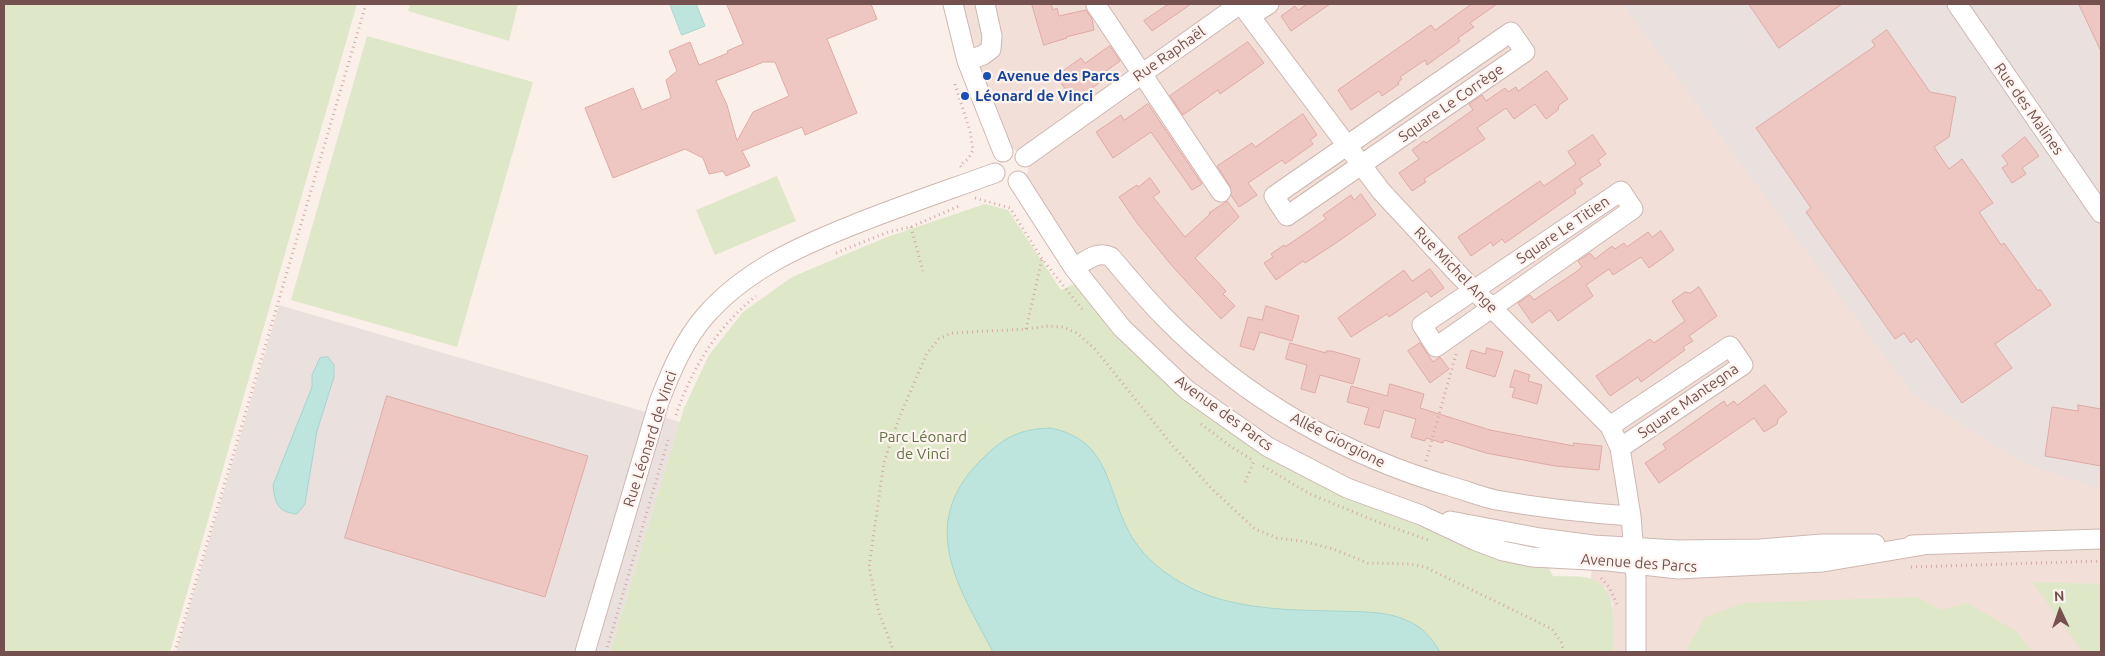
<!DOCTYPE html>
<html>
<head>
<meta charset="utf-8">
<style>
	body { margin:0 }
	#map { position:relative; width:2105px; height:656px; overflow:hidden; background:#fbefe9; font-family:Ubuntu,sans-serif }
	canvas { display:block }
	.frame { position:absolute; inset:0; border:5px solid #74514e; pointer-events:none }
	.north { position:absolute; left:2035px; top:586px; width:50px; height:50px; -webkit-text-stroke:4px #fef4ef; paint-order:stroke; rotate:357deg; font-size:14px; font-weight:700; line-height:20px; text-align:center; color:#74514e }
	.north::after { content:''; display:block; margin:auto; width:18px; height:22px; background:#74514e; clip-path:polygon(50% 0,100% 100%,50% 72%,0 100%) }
</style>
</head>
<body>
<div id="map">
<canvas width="2105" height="656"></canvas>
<div class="frame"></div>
<div class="north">N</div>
</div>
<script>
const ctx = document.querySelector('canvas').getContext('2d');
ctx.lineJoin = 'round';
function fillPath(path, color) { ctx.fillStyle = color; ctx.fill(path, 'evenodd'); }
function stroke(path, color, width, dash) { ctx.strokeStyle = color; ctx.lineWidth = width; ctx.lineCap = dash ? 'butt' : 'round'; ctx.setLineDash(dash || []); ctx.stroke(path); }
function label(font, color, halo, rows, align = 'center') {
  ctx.font = font + ' Ubuntu,sans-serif'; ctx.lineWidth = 4.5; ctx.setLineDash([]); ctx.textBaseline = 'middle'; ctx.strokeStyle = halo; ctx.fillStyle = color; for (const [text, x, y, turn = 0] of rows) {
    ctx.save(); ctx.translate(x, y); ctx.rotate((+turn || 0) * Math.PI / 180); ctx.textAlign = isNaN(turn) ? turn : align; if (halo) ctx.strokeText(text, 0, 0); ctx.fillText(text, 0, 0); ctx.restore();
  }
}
fillPath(new Path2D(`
	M956,4H2101V652H1614L1613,604L1605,588L1591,579L1593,545L1421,515L1269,447L1123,328L1024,179L1028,171L1029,164L1022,152L1008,148Z`), '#f2dfd7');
fillPath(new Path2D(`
	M1622,4H2101V490L2021,462L1912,393Z
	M279,305L680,422L610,652H176Z`), '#eae1df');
fillPath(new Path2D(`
	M4,4H357L170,652H4Z
	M410,4H518L509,41L408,11Z
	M367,36L533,82L457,347L291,300Z
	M777,176L796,221L715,255L696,210Z
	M985,204L1008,210L1061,290L1074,284L1139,356L1350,498L1430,530L1483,548L1548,566L1553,576C1565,577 1581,575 1592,579C1620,591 1613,628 1614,652H610L684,408L709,355L743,312L792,277L887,237Z
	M2032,582L2101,584V652H2083Z
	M1917,597L1941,610L1967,603L2016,631L2032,652H1687V649L1705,617L1744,603Z`), '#dee8c8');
const water = new Path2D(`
	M670,4H696L705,26L682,35Z
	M328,357L334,365V377L317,431L305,504L297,514C277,512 275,503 273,485L312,387V375L320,358Z
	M1050,428C1117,440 1105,503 1138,546C1152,565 1174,580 1195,590C1237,609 1287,610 1333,611C1357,612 1386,610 1408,621C1423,627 1432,639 1440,652H993C958,586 917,525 980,461C1003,438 1018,429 1050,428Z`);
fillPath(water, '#bee4de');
stroke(water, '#a5d5cf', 1);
const building = new Path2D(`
	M727,4H871L877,19L827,39L857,113L805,135L802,127L742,151L750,166L726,176L723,171L709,174L703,158L685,149L613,178L585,108L633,88L642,110L671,98L666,80L677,71L669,51L690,42L699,65L728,53L727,51L743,44ZM764,62H775L789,96L753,112L737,141L727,105L716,81Z
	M1032,4H1051L1053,10L1057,8L1059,16L1086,10L1092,19L1094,30L1066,37L1067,38L1044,45Z
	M1169,4H1191L1152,31L1144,21Z
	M1307,4H1330L1291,31L1281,16L1295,6L1298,10Z
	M1472,4H1497L1470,23L1474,27L1458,38L1460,41L1427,65L1425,60L1400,77L1402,79L1398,82L1399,84L1382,96L1379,91L1351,110L1338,90L1431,25L1435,30Z
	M1749,4H1842L1779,48Z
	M2079,4H2101V51Z
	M1887,30L1930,92L1956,97L1949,137L1934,147L1949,169L1962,159L1993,203L1979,212L2001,245L2004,243L2038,291L2040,289L2051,305L1995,344L2012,368L1962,403L1917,338L1911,343L1904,333L1895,339L1806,212L1811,208L1756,128L1875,46L1872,41Z
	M1248,42L1264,63L1220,94L1218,90L1183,115L1170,96Z
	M1110,46L1120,61L1095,79L1099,83L1074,101L1056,76L1081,58L1085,63Z
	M1547,71L1568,99L1559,105L1558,110L1546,119L1535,104L1514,119L1506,108L1477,128L1485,139L1424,179L1426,182L1412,191L1399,173L1419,159L1412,150L1424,141L1426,143L1473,110L1469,104L1482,95L1486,101L1505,88L1508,92L1516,87L1518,91Z
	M1148,104L1202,184L1192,190L1151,132L1113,158L1096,132L1121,115L1124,120Z
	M1303,114L1317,135L1310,140L1313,144L1285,164L1282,160L1248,183L1257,195L1239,207L1231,195L1230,186L1217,166L1252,143L1255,147Z
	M1593,135L1606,154L1598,160L1601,165L1579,179L1583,184L1574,190L1576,193L1505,243L1502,239L1493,246L1491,242L1471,256L1458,237L1540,181L1544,186L1576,164L1568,152Z
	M2025,137L2039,156L2022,168L2026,174L2012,183L2002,168L2008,164L2002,156Z
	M1150,178L1160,192L1153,197L1185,237L1210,214L1209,213L1227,201L1239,217L1195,258L1226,291L1223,294L1235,306L1221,319L1173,267L1137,223L1119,197L1137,185L1138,187Z
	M1361,194L1376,215L1333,245L1305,263L1303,261L1276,280L1264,263L1273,257L1271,254L1284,245L1285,247L1326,219L1323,215L1351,195L1354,200Z
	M1661,231L1674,250L1649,268L1641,257L1613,275L1609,269L1586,285L1593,296L1558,321L1550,310L1532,323L1518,303L1530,295L1534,300L1576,272L1582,267L1578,261L1590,253L1595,259L1612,246L1615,249L1624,243L1627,247L1648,232L1652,237Z
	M1430,269L1444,288L1431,297L1427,291L1389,317L1387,314L1351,337L1338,318L1404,270L1412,281Z
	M1699,287L1717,316L1689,336L1693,341L1683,347L1685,350L1641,382L1638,377L1610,396L1596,376L1650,339L1654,343L1685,321L1672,301L1685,292L1690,293Z
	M1266,306L1299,316L1292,341L1260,332L1254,350L1240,346L1248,317L1262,320Z
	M1290,343L1326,353V351H1332L1360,359L1353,384L1320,375L1315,393L1301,389L1307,365L1286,359Z
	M1420,343L1433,362L1440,357L1449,369L1430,383L1408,351Z
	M1487,348L1503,352L1495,377L1466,368L1471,350L1485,354Z
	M1515,370L1530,375L1528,381L1542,385L1537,404L1512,397L1515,388L1510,387Z
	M1390,384L1424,394L1420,408L1490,430L1574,446L1573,443L1602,446L1599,470L1555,466L1486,453L1444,440L1443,443L1426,438L1425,441L1411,437L1416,419L1384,410L1379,428L1364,424L1369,408L1347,402L1351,386L1387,396Z
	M1765,385L1787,412L1778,419L1777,424L1764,432L1754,418L1659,483L1645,463L1666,449L1663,444L1724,401L1727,406L1734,401L1737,405Z
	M387,396L588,456L545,597L345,538Z
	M2078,405L2101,409V466L2045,456L2052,407L2078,411Z`);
fillPath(building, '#efc7c2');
stroke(building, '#e0aaa4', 1);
const minor = new Path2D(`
	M953,4L967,61L1003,152
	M1241,4L1381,191L1459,275L1610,426L1620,448L1631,516L1636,578V652
	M1957,4L2101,213
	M1096,5L1221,192
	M1250,16L1269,4
	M1511,32L1525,52L1287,216L1274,196Z
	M967,61L983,55L991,49L992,36L985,4
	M1025,157L1240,4
	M1018,181L1074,268L1122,328L1187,390L1268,447L1347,488L1421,515L1474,540L1503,551L1532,557L1608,561L1678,569L1823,562L1924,545
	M1621,191L1633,209L1436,347L1422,325Z
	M1074,268C1086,261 1097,250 1111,257C1129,278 1146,299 1166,319C1245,399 1345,456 1453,487C1467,491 1482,497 1496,500C1541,508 1586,513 1631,516
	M1610,426L1730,346L1743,365L1620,448
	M1450,521L1540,538L1593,545L1678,550L1760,549L1822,544H1875
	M1912,545L2101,539
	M585,652L659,402C671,371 684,340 706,315C746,270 798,247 853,225C900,206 948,190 995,173`);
stroke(minor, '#ceb7b2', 21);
stroke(new Path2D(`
	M955,84L970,131L973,150L968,159L960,165L961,167
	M975,198L1010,208L1042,259L1082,309
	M911,227L923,271
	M836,253L888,232L911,227L959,206
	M1026,329L1042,259
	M676,415C692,368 717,327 756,296
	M1201,424L1233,448L1254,461
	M1426,461L1456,354
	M1263,466L1310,494L1383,524L1431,541
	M1245,482L1254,461
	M1911,567L2101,561
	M1601,578L1609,587L1617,604
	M175,652L366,4
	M606,652L668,440
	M894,652L879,613L869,567L884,462L899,418L927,353L939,339L951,333L1026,329L1048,326L1063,327L1077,333L1095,349L1173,446L1212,489L1255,529L1277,538L1302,541L1333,549L1368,563L1409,564L1425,567L1552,629L1561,642L1564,652`), '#d4aaa5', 3, [1, 4]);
stroke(minor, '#fff', 19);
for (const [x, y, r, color] of [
	[987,76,5,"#1a4fb4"],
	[965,96,5,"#1a4fb4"]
]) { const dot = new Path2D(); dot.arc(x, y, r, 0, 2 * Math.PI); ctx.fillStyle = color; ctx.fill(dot); stroke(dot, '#fef4ef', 2); }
label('15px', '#74514e', '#fef4ef', [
	["Rue Raphaël",1169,54,-35],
	["Square Le Corrège",1451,103,-35],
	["Rue des Malines",2029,109,55],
	["Square Le Titien",1563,230,-34],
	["Rue Michel Ange",1456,270,46],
	["Square Mantegna",1688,401,-35],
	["Avenue des Parcs",1224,413,36],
	["Rue Léonard de Vinci",650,439,-72],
	["Allée Giorgione",1338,440,27],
	["Avenue des Parcs",1639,563,4]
]);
label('bold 15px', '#164399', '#fef4ef', [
	["Avenue des Parcs",997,76],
	["Léonard de Vinci",975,96]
], 'left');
label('15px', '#5f7344', '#fef4ef', [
	["Parc Léonard",923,437],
	["de Vinci",923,454]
]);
</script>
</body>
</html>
